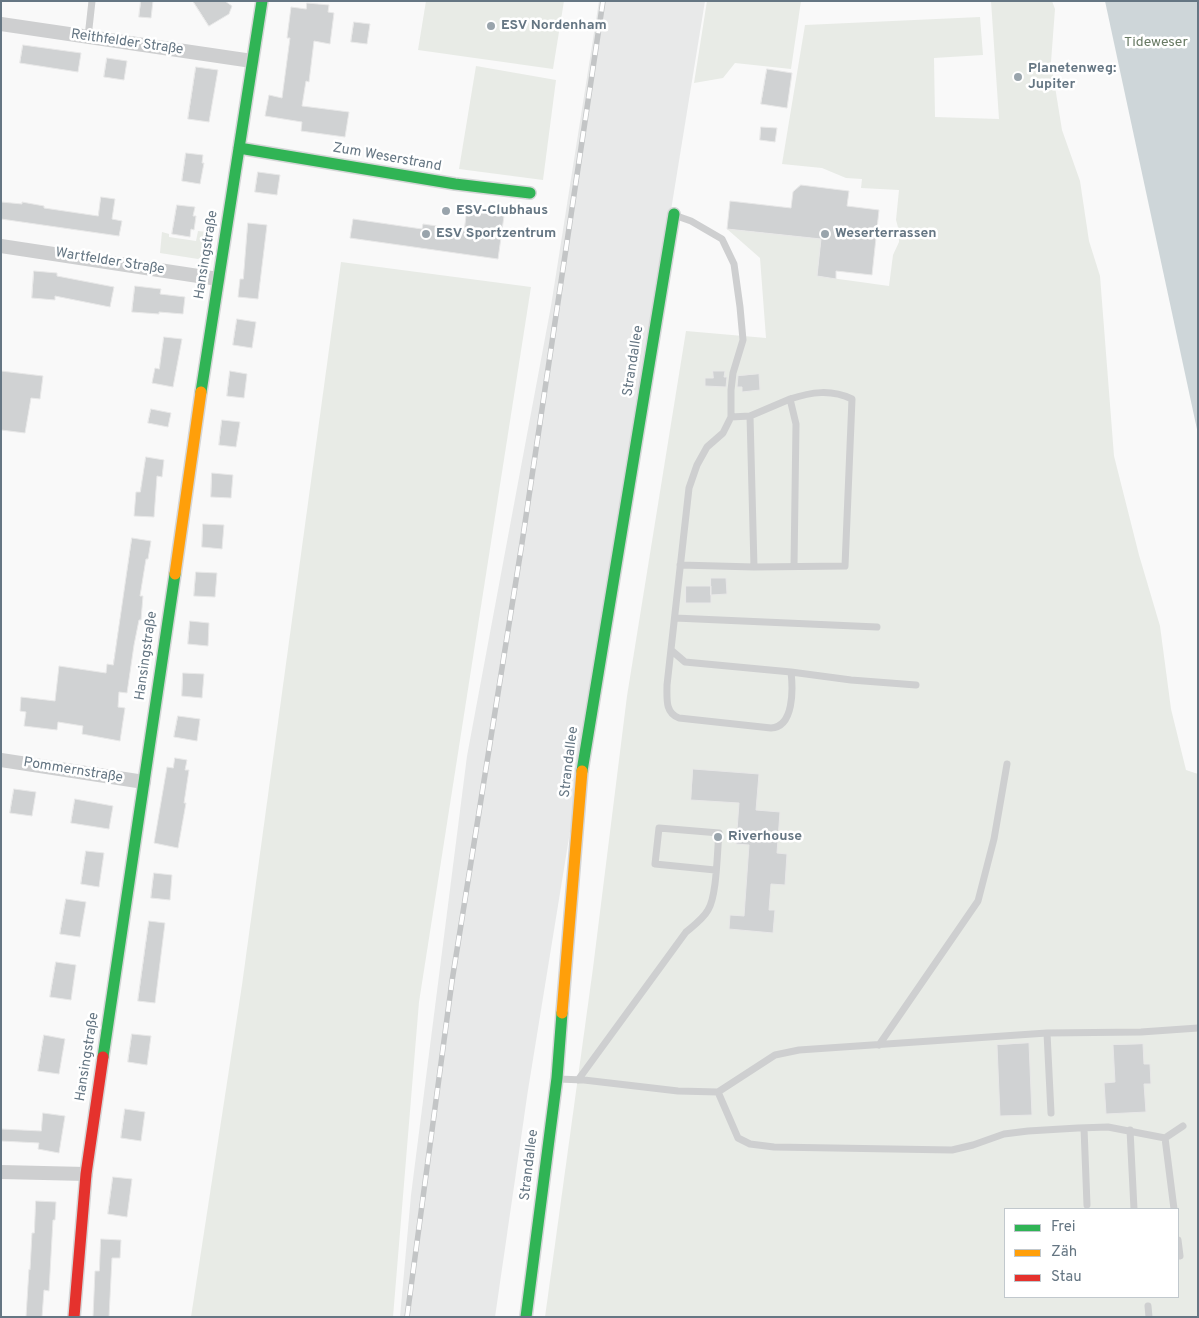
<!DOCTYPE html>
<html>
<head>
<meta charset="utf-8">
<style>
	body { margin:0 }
	#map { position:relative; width:1199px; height:1318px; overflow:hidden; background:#f9f9f9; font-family:Overpass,sans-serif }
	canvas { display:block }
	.frame { position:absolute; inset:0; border:2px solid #657683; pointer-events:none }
	.legend { position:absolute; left:1004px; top:1208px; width:175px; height:90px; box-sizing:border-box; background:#fff; border:1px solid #c1c8cd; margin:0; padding:6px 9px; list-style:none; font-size:15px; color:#657683 }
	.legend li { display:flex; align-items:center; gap:10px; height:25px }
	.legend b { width:25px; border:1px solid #c1c8cd }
</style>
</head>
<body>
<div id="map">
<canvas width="1199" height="1318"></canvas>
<div class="frame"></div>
<ul class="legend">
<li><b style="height:6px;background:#30b455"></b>Frei</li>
<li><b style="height:6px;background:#ff9f0a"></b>Zäh</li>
<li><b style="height:6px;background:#e5322d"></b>Stau</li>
</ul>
</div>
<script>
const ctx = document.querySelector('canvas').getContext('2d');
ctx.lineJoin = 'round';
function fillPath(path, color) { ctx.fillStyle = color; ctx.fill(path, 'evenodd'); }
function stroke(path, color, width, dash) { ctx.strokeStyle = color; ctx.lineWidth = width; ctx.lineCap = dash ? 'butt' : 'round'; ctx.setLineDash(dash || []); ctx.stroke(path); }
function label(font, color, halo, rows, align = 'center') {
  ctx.font = font + ' Overpass,sans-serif'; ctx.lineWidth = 5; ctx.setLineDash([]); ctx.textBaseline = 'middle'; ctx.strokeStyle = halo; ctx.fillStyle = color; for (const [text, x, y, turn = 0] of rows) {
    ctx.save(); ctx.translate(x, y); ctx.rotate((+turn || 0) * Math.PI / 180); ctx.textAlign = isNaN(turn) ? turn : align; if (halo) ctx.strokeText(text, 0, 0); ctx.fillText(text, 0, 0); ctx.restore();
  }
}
fillPath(new Path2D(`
	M599,1H705L528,1090L495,1317H400L411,1195L467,756L551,306Z`), '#e8e9e9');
fillPath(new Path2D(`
	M426,1H564L553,69L418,50Z
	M707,1H801L791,69L735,63L723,78L694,83Z
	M991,1H1052L1055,9L1051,62L1062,130L1080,181L1089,241L1100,276L1114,456L1139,555L1160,626L1171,709L1186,770L1198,774V1317H545L593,968L627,696L686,331L766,338L760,258L727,229L821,239L817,276L889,286L893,255L899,242V231L896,220L899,190L861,188L862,179L846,178L822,168L782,164L805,25L980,17L983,55L934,58L935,117L999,119ZM1005,1209H1178V1297H1005Z
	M476,66L556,80L543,180L459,169Z
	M198,231L208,232L204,256L198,259L160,253L162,232L169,234V237L196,241Z
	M341,262L531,287L419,1002L393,1317H191L242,985Z`), '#e8ebe6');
fillPath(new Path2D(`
	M1105,1H1198V434Z`), '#ced6d9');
const building = new Path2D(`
	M141,1H153L151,18L139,17Z
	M193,1H225L232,6L229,14L209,26Z
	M307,3L329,5L328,12L334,13L330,44L314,41L309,82L306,81L302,106L349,112L345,137L301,131L302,122L265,116L269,95L282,98L290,38H287L291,7L306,9Z
	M354,22L370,24L367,44L351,42Z
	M23,45L81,53L78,72L20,63Z
	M107,58L127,61L124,80L104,77Z
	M196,67L218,70L209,122L188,119Z
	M767,69L792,73L787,108L761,104Z
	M761,127L777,128L775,142L760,140Z
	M186,153L203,155L202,163H204L200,184L182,181Z
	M258,172L280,175L277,195L255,192Z
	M801,185L849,191L847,206L879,210L872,275L836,271V279L817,276L821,239L727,229L730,201L791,208L793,192Z
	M101,197L115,199L112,219L122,221L119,236L1,219V202L22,204V202L44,206V208L98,216Z
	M177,205L195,207L193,216H196L194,230L191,229L190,237L172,234Z
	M467,210L504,216L498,259L350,238L353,219L422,229L423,224L464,230Z
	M248,223L267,225L258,299L238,297L240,279H243Z
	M34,271L57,273V276L114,287L110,307L55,296V300L32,298Z
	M135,286L161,289L160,294L185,297L183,314L159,312V314L132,312Z
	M237,319L256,322L252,348L233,345Z
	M164,337L182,339L173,387L152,383L155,368L159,369Z
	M1,371L43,376L40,399L31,398L25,433L1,430Z
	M230,371L247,374L244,398L227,396Z
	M713,371H725L724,377H727L726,387L705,386V378H713Z
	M759,374L760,390L742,392V387H737L738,376Z
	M151,409L171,413L168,427L148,423Z
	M222,420L240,422L236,447L219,445Z
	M146,457L164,460L162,477L157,476L154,517L134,516L136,492H140Z
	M212,473L233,475L231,498L211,497Z
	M203,524L224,525L222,549L202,547Z
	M132,538L151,541L148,559H146L140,596H143L141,620H139L134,645L127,693L119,692L118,707L125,708L120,741L82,734L83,726L58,722L57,730L24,726L26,712L20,711L21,697L55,701L59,666L106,673L107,664L113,665Z
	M196,572L217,573L215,597L194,596Z
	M711,578H726L727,594L711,595Z
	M686,586H711V603H686Z
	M190,621L209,623L208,646L188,644Z
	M183,673L204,674L202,698L182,696Z
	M178,716L200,719L197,741L174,737Z
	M175,758L187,760L185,770H189L184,803H186L178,848L154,843L167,767L173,768Z
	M693,769L759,774L756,810L780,812L777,853L787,854L785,885L771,884L769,910H775L773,933L729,929L730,915L744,916L749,845L736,844L739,803L691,800Z
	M14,789L36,792L32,816L10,813Z
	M75,799L113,806L109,829L71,823Z
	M86,851L104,853L99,887L81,884Z
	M154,873L172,875L170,900L151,898Z
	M66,899L86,902L80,937L60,934Z
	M149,921L165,923L155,1003L138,1001Z
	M56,962L76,965L71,1000L50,997Z
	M132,1034L151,1036L147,1065L128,1062Z
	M44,1035L65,1039L59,1074L38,1071Z
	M1029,1043L1032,1115L1000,1116L997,1045Z
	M1143,1044L1144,1064H1150L1151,1084H1144L1146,1112L1106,1114L1104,1083L1115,1082L1113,1045Z
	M125,1109L145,1112L141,1141L121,1138Z
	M43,1113L65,1116L59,1153L38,1149L39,1143L1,1141V1129L41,1131Z
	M113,1177L132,1179L127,1217L108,1214Z
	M36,1201L56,1202L55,1220H53L49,1291L44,1290L42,1317H26L29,1269L30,1270L32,1233H34Z
	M101,1239L121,1240L120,1258H112L109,1317H93L95,1271H99Z`);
fillPath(building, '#d0d2d3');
stroke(building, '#e8e8e8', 1);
const fast = new Path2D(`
	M239,148L455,184L530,193
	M201,392L262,1
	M582,771L674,214
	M103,1057L175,574
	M526,1317L557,1078L562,1013`);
const slow = new Path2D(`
	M175,574L201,392
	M562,1013L582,771`);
const jam = new Path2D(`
	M74,1317L86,1174L103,1057`);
stroke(fast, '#d5d6d7', 14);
stroke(slow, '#d5d6d7', 14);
stroke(jam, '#d5d6d7', 14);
stroke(new Path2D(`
	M88,37L92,1
	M750,416L754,567
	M731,417L750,416L790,399L796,424L794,566
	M680,565L754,567L845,566L852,399C831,389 811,392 790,399
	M675,618L877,627
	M671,650L685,662L791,672C793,689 794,727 771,728L679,718C665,713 667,699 667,685L689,488L697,465L707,447L723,433L731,417V390L733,373L743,340L740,307L734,264L722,239L691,221L674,215
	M791,672L851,680L916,685
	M1047,1033L1051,1113
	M879,1045L978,901L994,839L1007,764
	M558,1079L584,1080L678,1091L718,1092L775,1055L799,1050L1047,1033L1141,1032L1198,1028
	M578,1080L686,932C693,926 703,919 708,910C717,896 717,852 719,833L659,828L655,864L715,870
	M718,1092L738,1138L750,1144L774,1147L952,1150L973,1145L1004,1134L1028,1131L1078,1128L1108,1127L1165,1138L1183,1126
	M1084,1128L1087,1205
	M1130,1130L1134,1209
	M1165,1138L1174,1209
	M1178,1240L1180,1256
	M1148,1306L1149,1317`), '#cecfd0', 7);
stroke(new Path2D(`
	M1,24L252,61
	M1,246L218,279
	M1,760L144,782
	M1,1172L86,1174`), '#cecfd0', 14);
stroke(fast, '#30b455', 11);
stroke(slow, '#ff9f0a', 11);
stroke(jam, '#e5322d', 11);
const rail = new Path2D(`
	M407,1317L452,981L522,543L603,1`);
stroke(rail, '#c3c5c6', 5.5);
stroke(rail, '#fff', 4, [11]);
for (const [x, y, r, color] of [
	[491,26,5,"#99a4ac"],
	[1018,77,5,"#99a4ac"],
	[446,211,5,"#99a4ac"],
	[426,234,5,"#99a4ac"],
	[825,234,5,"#99a4ac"],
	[718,837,5,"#99a4ac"]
]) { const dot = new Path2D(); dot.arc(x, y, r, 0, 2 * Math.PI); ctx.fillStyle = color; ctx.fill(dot); stroke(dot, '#fff', 2); }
label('bold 14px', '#657683', '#fff', [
	["ESV Nordenham",501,26],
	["Planetenweg:",1028,69],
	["Jupiter",1028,85],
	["ESV-Clubhaus",456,211],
	["ESV Sportzentrum",436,234],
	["Weserterrassen",835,234],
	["Riverhouse",728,837]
], 'left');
label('14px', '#657683', '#fff', [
	["Reithfelder Straße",127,43,8],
	["Zum Weserstrand",387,158,10],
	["Hansingstraße",207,255,-81],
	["Wartfelder Straße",110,262,9],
	["Strandallee",634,361,-81],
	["Hansingstraße",147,656,-82],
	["Strandallee",570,762,-83],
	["Pommernstraße",73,771,9],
	["Hansingstraße",88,1057,-81],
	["Strandallee",530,1165,-83]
]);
label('14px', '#687a64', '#fff', [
	["Tideweser",1156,43]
]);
</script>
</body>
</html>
